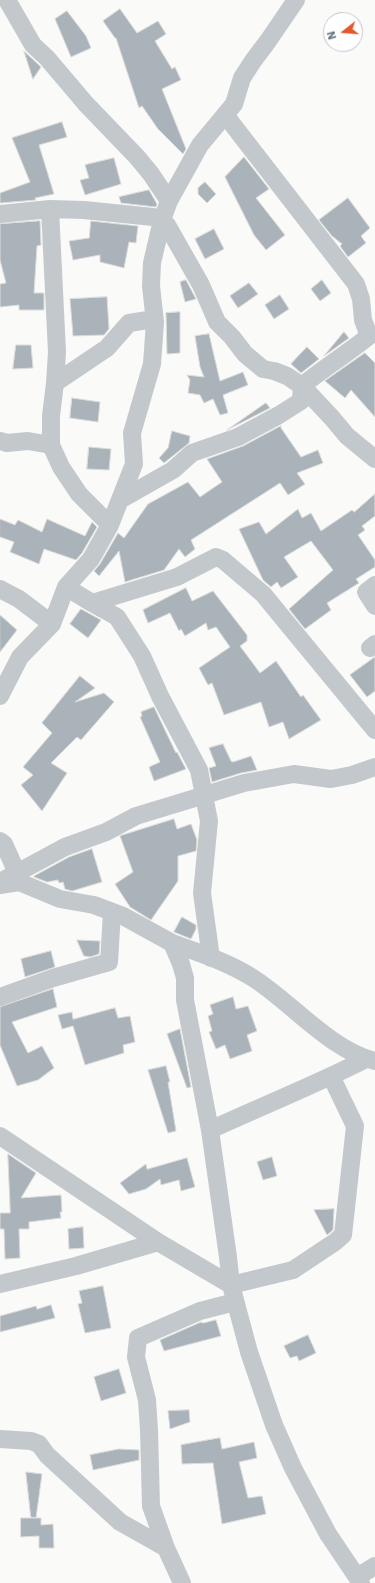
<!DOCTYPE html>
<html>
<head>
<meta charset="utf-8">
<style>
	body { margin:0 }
	#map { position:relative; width:375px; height:1583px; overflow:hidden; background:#fafaf8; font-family:"Work Sans",sans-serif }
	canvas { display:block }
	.north { position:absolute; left:323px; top:12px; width:40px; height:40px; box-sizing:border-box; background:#fff; border:1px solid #c1c8cd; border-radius:50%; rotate:253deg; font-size:11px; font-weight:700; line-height:16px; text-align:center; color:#657683 }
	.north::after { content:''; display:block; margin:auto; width:14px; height:18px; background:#e4572e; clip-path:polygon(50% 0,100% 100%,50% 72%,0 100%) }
</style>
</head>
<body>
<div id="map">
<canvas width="375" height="1583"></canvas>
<div class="north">N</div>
</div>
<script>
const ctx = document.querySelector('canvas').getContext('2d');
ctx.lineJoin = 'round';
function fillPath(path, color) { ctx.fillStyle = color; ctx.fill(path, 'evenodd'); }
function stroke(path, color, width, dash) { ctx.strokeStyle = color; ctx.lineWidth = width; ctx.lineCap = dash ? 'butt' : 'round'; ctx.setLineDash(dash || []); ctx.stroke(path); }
const building = new Path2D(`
	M120,9L137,33L158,21L166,34L155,41L172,69L175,67L181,80L162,89L186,149L183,154L158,129L142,106L139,108L116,38H115L103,21Z
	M67,11L86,36L91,48L71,57L55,19Z
	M24,51L41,67L33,79Z
	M62,122L67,137L39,145L54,194L35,198L36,200L0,203V193L30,182L12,138Z
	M244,157L269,189L256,198L285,235L266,250L254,235L225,177Z
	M114,158L121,184L85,195L80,180L89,178L85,165Z
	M205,182L216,194L207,203L198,194V188Z
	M149,190L157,204L156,207L121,203L119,197Z
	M348,198L370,228L361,236L366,243L348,257L340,246L342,244L332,236L319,220Z
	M40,221L41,245L37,246L34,293H44V310H19V305L0,307V284L6,283L0,260V224Z
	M91,221L138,226L136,243L129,242L124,268L100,262V255L73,260L69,241L89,238Z
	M214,229L224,249L205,259L195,239Z
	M186,280L196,299L185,302L180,282Z
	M322,280L331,293L320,301L311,289Z
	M249,283L258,294L238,308L230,296Z
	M280,295L289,309L274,319L265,305Z
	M107,297L109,329L104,335L73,336L70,299Z
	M180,312V353L167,354L166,313Z
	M344,332L349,338L324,356Z
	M209,334L220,381L243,372L248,385L223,395L228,413L220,415L213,399L204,403L200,395L188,393L190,380L187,375L204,377L200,367L195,336Z
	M16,345H31L33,368L13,369Z
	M307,347L319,359L301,373L291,364Z
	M365,353L375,363V417L351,390L345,398L325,381Z
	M72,398L100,402L98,422L70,418Z
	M266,403L270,408L227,430Z
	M281,426V428L301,457L318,450L323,463L297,473L305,484L288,495L280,483L191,540L195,549L185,557L179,549L164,570L125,582L119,551L99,576L94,571L100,564L118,533L124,538L148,504L188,482L200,497L222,482L207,459L243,446Z
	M172,431L190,436L189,443L164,463L159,458L168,448Z
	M89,447L111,449L109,470L87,469Z
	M375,494V516L362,526L365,530L358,535L375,560V567L356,579L359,583L327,603L331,610L305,629L289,609L333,570L311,541L284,557L298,577L281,588L277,582L271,587L263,580L239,529L259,522L266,534L298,509L302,518L311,513L321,531L352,510L354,512Z
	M0,519L15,525L18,520L42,532L47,519L85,536L92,522L97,527L82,553L76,560L44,549L39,564L10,552L14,542L0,537Z
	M186,588L192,601L213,591L247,635V641L240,646L260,673L276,661L301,697L303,695L321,720L289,739L283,722L269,727L261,702L224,715L212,683L208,685L199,668L230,647L216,627L208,630L206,623L185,636L181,629L179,631L170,613L148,623L143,610Z
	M81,609L101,620L88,638L70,624Z
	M0,615L17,630L0,652Z
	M375,657V691L367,697L350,675Z
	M80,676L95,688L75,702L104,693L114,702L81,740L77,737L51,763L67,773L42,811L21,785L33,775L23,767L52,733L42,723Z
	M154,707L176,753L177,752L186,769L154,781L149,767L160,762L140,717L142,716L141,712Z
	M223,744L231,761L233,762L251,756L257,770L241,773L212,782L209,768L216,766L209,748Z
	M174,819L177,829L191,824L197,840L196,851L178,856V881L151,920L130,907L115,884L133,872L120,836Z
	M92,849L102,882L72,891L65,889L63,882L59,883L58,880L47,882L34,877V876L69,857Z
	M182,917L196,925V929L191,939L174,932Z
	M77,940L100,941L99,954L90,957L84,956Z
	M51,951L55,967L25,977L21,959Z
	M53,989L57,1007L12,1022L28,1053L42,1046L54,1068L38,1080L17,1086L0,1045V1007Z
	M233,997L236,1009L248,1006L257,1031L247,1035L252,1051L230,1059L225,1045L216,1049L209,1032L212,1031L208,1016L213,1014L210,1005Z
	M115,1008L118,1018L130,1016L135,1042L123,1045L124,1053L85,1065L73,1026L62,1029L58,1015L72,1012L73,1019Z
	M180,1029L191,1087L187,1088L167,1034Z
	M166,1066L170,1082H168L176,1131L168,1133L148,1070Z
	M8,1154L36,1173L21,1198L61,1195L62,1212H60L61,1218L29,1222V1229H19L20,1258L5,1259L4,1229H0V1213H10Z
	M272,1157L277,1176L263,1180L257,1162Z
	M187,1158L195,1187L181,1191L179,1180L161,1185L160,1179L146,1189L129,1194L120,1183L146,1164L147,1169Z
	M334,1209L333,1230L327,1235L314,1210Z
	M83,1227L84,1248L69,1249L68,1229Z
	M103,1286L111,1328L85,1333L78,1304L82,1303L79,1291Z
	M51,1305L55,1318L0,1332V1316L36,1306L37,1309Z
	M216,1320L221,1336L164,1351L160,1340L201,1322L203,1323Z
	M308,1335L316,1353L299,1361L297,1356L290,1358L284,1346Z
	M119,1369L126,1393L101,1401L94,1377Z
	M189,1410L190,1422L170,1429L168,1411Z
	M220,1438L222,1449L254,1442L257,1458L239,1462L248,1498L262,1496L266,1514L222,1524L213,1463L182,1464L181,1445Z
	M119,1449L139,1450V1460L93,1470L90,1455Z
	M26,1472L42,1474L36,1518L31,1517Z
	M21,1518H41V1525L53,1524L54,1548H39V1536L21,1537Z`);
fillPath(building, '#aab3b9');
stroke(building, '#dcdcda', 1);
stroke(new Path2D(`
	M7,0L33,45L47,58L86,104L137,157L151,174L169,201
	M50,209L57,352L55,383L51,416V445L61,467L79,494L110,525
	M0,214L50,209L84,210L153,217L162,220L167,225L201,285L217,322L232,337L245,354L263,369L274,371L287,376L302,386L332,418L347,436L375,459
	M55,383L107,348L129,323L154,319
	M0,441L7,443L28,441L51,445
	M120,500L173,470L192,453L238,437L279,415L301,401L302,386C323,368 347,354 369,336L363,320L361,299L356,284L226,116
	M375,585L366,592L375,606
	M66,587L92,603L177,577L216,557L223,560L263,594L375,730
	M0,589L19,599L52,624
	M92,603L117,617L142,656L160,696L199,770L209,821L202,893L211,958
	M370,648L375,644
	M0,696L20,657L52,624L66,587L91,559L110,525L134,464L132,433L152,364L155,322L151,286L152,263L162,220L169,201L200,145L234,104L242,78L253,61L268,41L296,0
	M0,841L4,844L17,873
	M0,882L65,847L106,832L136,816L205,795L244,783L294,774L331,779L352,775L375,767
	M0,885L19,882L60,899L94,905L123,916L172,943L181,964L185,978V1000L210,1130L228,1257L231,1285L249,1352L274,1425L293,1468L328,1534L361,1583
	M172,943C199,953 228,962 253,978C291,1002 330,1050 375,1061
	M0,997L53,978L109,962L112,912
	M210,1130C262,1106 315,1085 366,1059
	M0,1136L158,1242L231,1285L293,1270L335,1242L343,1235L355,1126L331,1076
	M0,1284L76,1266L158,1242
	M0,1439L31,1441L39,1444L47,1455L120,1522L166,1548
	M357,1577L375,1566
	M182,1583L166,1548L151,1506L149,1430L147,1400L136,1357L138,1338L200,1311L235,1302`), '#c3c8cc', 18);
</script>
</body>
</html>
